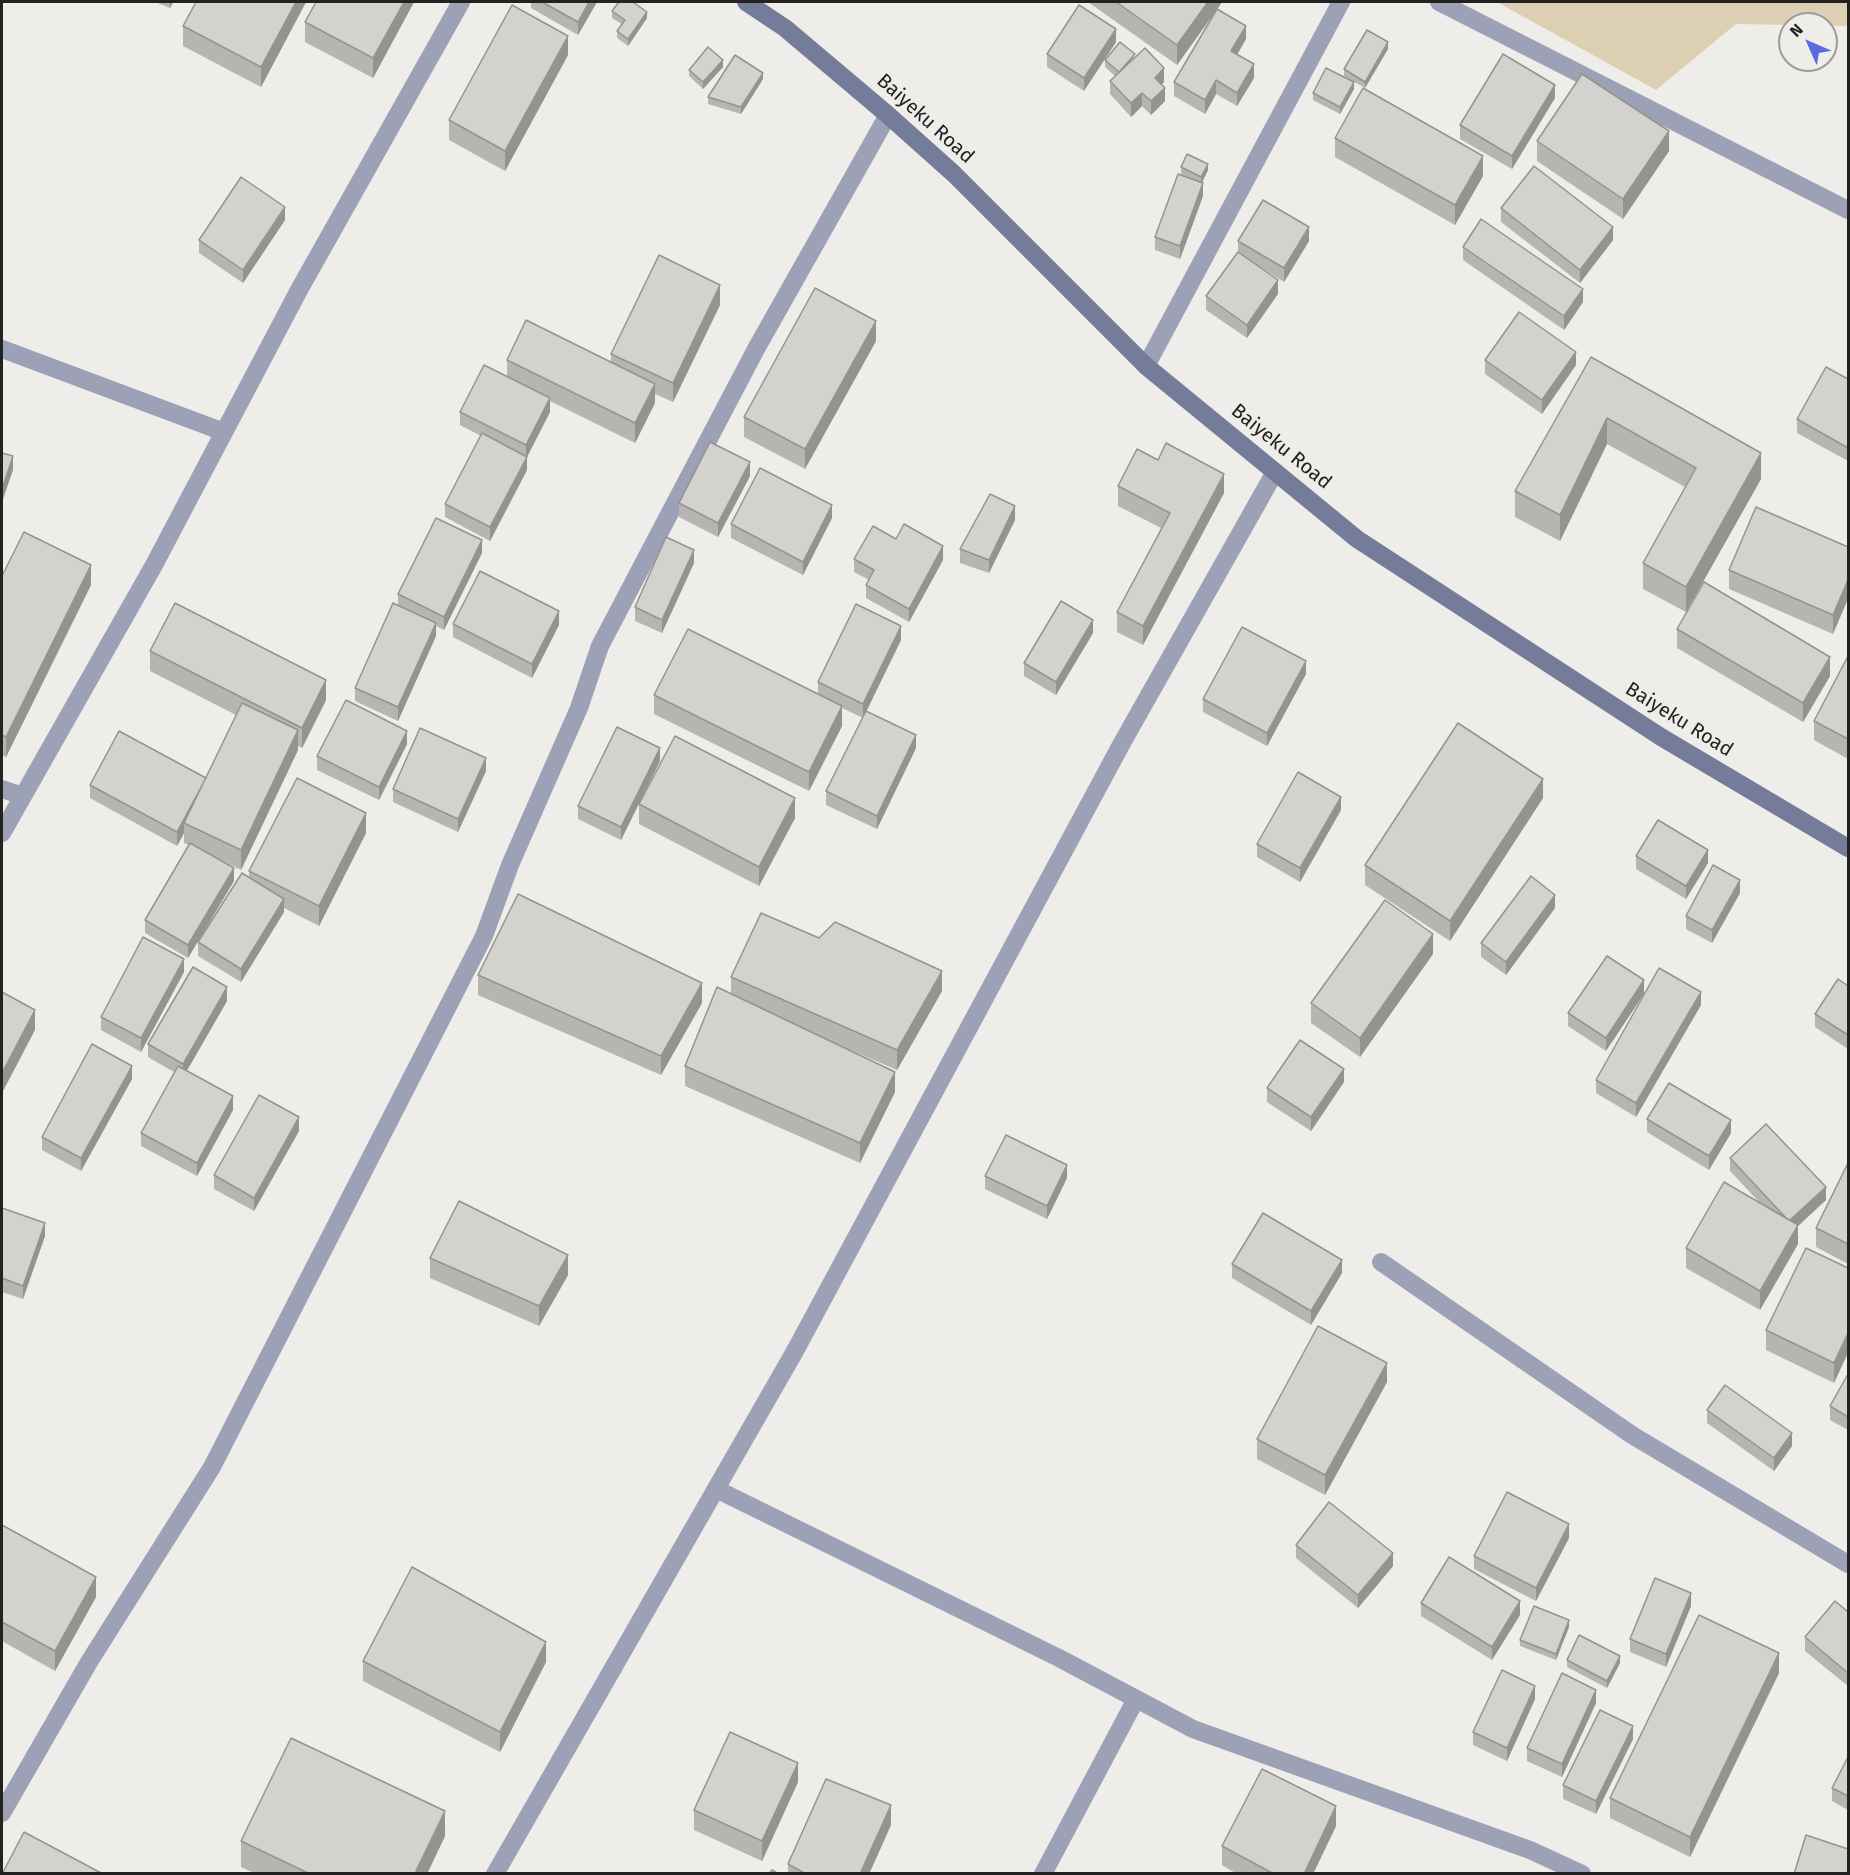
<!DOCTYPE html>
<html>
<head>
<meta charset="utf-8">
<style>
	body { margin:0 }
	#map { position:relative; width:1850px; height:1875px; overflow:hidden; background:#efede9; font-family:"Fira Sans",sans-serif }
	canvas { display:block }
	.frame { position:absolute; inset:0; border:3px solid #232221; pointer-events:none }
	.north { position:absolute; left:1778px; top:12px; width:60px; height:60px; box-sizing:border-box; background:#efede9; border:2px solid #9d9c99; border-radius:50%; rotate:315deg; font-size:16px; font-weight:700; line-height:24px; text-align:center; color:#232221 }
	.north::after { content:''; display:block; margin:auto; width:21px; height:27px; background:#5c6ae1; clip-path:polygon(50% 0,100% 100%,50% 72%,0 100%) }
</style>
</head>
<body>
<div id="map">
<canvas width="1850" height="1875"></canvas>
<div class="frame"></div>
<div class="north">N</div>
</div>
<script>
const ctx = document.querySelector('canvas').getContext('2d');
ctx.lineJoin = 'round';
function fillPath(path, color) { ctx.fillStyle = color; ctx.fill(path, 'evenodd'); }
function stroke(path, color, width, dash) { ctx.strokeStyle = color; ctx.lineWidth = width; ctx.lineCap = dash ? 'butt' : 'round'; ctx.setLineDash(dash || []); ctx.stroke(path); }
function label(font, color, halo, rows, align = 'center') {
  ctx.font = font + ' "Fira Sans",sans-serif'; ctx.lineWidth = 4.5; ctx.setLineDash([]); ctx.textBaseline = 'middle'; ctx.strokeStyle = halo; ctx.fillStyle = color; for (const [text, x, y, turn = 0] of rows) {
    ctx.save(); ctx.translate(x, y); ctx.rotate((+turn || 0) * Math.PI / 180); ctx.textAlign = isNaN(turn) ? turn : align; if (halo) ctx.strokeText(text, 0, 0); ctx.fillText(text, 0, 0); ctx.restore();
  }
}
fillPath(new Path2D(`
	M1497,2H1848V26L1736,24L1656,90Z`), '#ddcfb1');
stroke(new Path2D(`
	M1439,2L1848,210
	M2,349L224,432
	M1146,366L1341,2
	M2,789L20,795
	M2,833L154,565L299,290L461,2
	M1381,1262L1632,1435L1848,1564
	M716,1489L1059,1658L1193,1729L1530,1850L1582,1874
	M2,1813L89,1662L212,1467L484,936L510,865L579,708L600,646L756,349L888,115
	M495,1874L795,1351L1122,743L1275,472
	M1043,1874L1136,1699`), '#9ca1b6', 18);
stroke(new Path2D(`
	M746,2L785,28L888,115L954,174L1146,366L1357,539L1661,737L1848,848`), '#757c9a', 18);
fillPath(new Path2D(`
	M155,2H173L170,8Z
	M306,2L261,87L183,46V26Z
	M414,2L373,78L305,42V22Z
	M531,2H597L578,35L531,8Z
	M1088,2H1222L1217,10L1246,39L1237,55L1254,78L1237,106L1216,94L1205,114L1174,96V82L1216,11L1177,65Z
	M612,11L647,18L628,46L617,38V31L622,24L612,18Z
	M1116,42L1084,91L1047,67V54Z
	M1388,49L1365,88L1344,76V69Z
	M568,55L505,171L449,140V120Z
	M1135,57L1164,82L1161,84L1165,101L1151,115L1142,106L1131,117L1110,94V81L1115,76L1105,67V60Z
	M723,67L703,89L689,76V70Z
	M763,79L741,114L708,104V97Z
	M1354,89L1340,114L1313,100V93Z
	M1555,98L1512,169L1460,139V125Z
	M1335,138L1483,176L1455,225L1335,157Z
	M1537,141L1669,151L1623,219L1537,161Z
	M1181,167L1208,170L1202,183L1203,196L1180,259L1155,250V237L1189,178L1181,174Z
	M1501,208L1613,240L1580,283L1501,222Z
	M285,220L243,283L199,253V240Z
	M1238,241H1309L1284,282L1257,265L1278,294L1247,338L1206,310V296L1238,252Z
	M1463,247L1583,302L1564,330L1463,260Z
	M720,305L673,402L655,394V403L635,443L550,401V412L527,457V470L490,541L445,517V504L481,436L460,425V412L507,376V360L611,362V354Z
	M876,341L805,469L744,437V417Z
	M1591,357L1761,479L1686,612L1643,589V563L1685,487L1607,444L1560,541L1515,517V491Z
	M1485,360L1576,365L1542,414L1485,374Z
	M1848,379V461L1797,433V419Z
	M750,476L718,537L679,517V503Z
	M1118,486L1224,493L1143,645L1117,632V612L1161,528L1118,506Z
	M832,518L803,575L731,538V524Z
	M1015,520L989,573L960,563V549Z
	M896,539L943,560L909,622L866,598V585L869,580L854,572V559Z
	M1848,547L1833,634L1729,589V570Z
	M482,553L444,630L436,626V636L398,721L355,701V688L398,605V594Z
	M694,563L662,633L635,621V607Z
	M2,576L91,585L6,757L2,755Z
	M453,624L559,625L532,678L453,637Z
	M1677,629L1830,676L1803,722L1677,648Z
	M1093,633L1056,695L1024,676V663Z
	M901,640L863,718L842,708V726L809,791L654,714V695L818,694V682Z
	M150,651L326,700L302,748L298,746V750L241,870L219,859L234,881L188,958L145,933V920L189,845L184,843V833L177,846L90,798V785L206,778L236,715L150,671Z
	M1848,656V759L1814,740V721Z
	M1306,674L1267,746L1203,712V699Z
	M407,744L379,800L317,770V756Z
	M916,748L877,829L826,805V791Z
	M660,761L621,840L578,819V806Z
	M486,771L458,832L393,802V789Z
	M1543,798L1450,941L1365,885V865Z
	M639,804L795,818L759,886L639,824Z
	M1341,810L1300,882L1257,857V844Z
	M366,833L319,926L284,908V912L241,982L198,956V942L249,877V871Z
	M1636,856L1708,863L1686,899L1636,869Z
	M1740,893L1712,943L1686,929V916Z
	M1555,908L1506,975L1481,957V943Z
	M819,938L942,991L897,1070L832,1042L895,1092L860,1163L685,1086V1066L731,993V977Z
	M1433,954L1360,1057L1311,1023V1003Z
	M1607,956L1606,1051L1568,1026V1013Z
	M184,972L141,1052L101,1030V1017Z
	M478,975L702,1003L661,1075L478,995Z
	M1848,986V1049L1815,1027V1014Z
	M227,1001L187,1071L233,1110L197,1176L141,1146V1133L174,1072L148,1057V1044Z
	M1701,1005L1636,1117L1596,1093V1080Z
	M132,1079L81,1171L42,1150V1137Z
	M1344,1082L1311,1131L1267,1102V1088Z
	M1647,1119L1731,1133L1709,1170L1647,1132Z
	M299,1131L254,1211L214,1189V1175Z
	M1730,1158L1826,1200L1798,1226V1244L1760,1310L1686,1268V1248L1760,1203L1730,1171Z
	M1848,1163V1264L1816,1247V1228Z
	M985,1176L1067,1178L1047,1219L985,1189Z
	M2,1208L45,1236L23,1299L2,1292Z
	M430,1258L568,1275L539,1326L430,1278Z
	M1232,1264L1342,1273L1311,1325L1232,1278Z
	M1848,1268L1834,1383L1766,1350V1330Z
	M1848,1374V1430L1830,1420V1406Z
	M1387,1382L1325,1495L1257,1459V1439Z
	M1707,1410L1792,1446L1774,1471L1707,1423Z
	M2,1525L96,1597L55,1671L2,1641Z
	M1569,1538L1536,1601L1474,1569V1556Z
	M1296,1545L1393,1566L1358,1608L1296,1558Z
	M1421,1603L1520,1615L1492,1660L1421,1616Z
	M1691,1606L1666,1667L1630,1652V1639Z
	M1848,1612V1686L1805,1651V1637Z
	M1569,1627L1556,1660L1520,1646V1640Z
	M1567,1660L1620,1663L1607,1688L1567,1667Z
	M363,1661L546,1662L500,1752L363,1681Z
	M1779,1673L1690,1857L1610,1818V1798Z
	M1535,1699L1507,1761L1473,1745V1732Z
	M1596,1703L1562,1777L1527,1761V1748Z
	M1633,1739L1596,1814L1563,1799V1785Z
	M1848,1758V1810L1832,1801V1788Z
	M798,1782L762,1861L694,1830V1810Z
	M891,1825L869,1874H788V1864Z
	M1336,1826L1313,1874H1237L1222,1865V1846Z
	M445,1836L427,1874H256L241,1867V1841Z`), '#b6b5b1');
fillPath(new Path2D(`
	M170,2H173L170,8Z
	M296,2H306L261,87V67Z
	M404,2H414L373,78V58Z
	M589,2H597L578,35V22Z
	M1208,2H1222L1177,65V45Z
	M647,12V18L628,46V39Z
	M1246,26V39L1231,65V51Z
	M1116,29V42L1084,91V78Z
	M568,36V55L505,171V151Z
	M1388,42V49L1365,88V82Z
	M723,60V67L703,89V82Z
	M1254,64V78L1237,106V93Z
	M1164,68V82L1155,91V78Z
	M763,73V79L741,114V107Z
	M1216,80V94L1205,114V100Z
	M1354,82V89L1340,114V107Z
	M1555,85V98L1512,169V156Z
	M1165,88V101L1151,115V101Z
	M1142,93V106L1131,117V103Z
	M1669,131V151L1623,219V199Z
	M1483,156V176L1455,225V205Z
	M1208,164V170L1201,184V177Z
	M1203,183V196L1180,259V246Z
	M285,207V220L243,283V270Z
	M1309,227V241L1284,282V268Z
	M1613,227V240L1580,283V270Z
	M1278,280V294L1247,338V325Z
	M720,285V305L673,402V383Z
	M1583,289V302L1564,330V316Z
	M876,321V341L805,469V449Z
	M1576,352V365L1542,414V400Z
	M655,384V403L635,443V423Z
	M550,398V412L527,457V470L490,541V527L526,458V445Z
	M1607,418V444L1560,541V515Z
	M1761,453V479L1686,612V587Z
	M13,456V470L2,502V489Z
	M750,462V476L718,537V523Z
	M1224,474V493L1143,645V626Z
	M832,505V518L803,575V562Z
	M1015,506V520L989,573V560Z
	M482,540V553L444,630V617Z
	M943,546V560L909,622V609Z
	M694,550V563L662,633V620Z
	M91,565V585L6,757V737Z
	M1848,580V599L1833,634V615Z
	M559,611V625L532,678V664Z
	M1093,620V633L1056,695V682Z
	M436,623V636L398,721V707Z
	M901,626V640L863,718V704Z
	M1830,657V676L1803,722V703Z
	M1306,661V674L1267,746V733Z
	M326,680V700L302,748V728Z
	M842,706V726L809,791V772Z
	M298,730V750L241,870V850Z
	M407,731V744L379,800V787Z
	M916,735V748L877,829V816Z
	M660,748V761L621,840V827Z
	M486,758V771L458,832V819Z
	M206,778L184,823V833L177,846V832Z
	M1543,779V798L1450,941V921Z
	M1341,797V810L1300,882V868Z
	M795,798V818L759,886V867Z
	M366,813V833L319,926V906Z
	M1708,850V863L1686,899V886Z
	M234,868V881L188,958V945Z
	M1740,880V893L1712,943V930Z
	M1555,895V908L1506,975V962Z
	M284,899V912L241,982V969Z
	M1433,934V954L1360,1057V1038Z
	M184,959V972L141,1052V1038Z
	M942,971V991L897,1070V1050Z
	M1644,980V994L1606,1051V1038Z
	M702,983V1003L661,1075V1056Z
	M227,987V1001L183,1077V1064Z
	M1701,992V1005L1636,1117V1103Z
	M35,1010V1030L2,1093V1073Z
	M132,1066V1079L81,1171V1158Z
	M1344,1069V1082L1311,1131V1117Z
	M895,1072V1092L860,1163V1143Z
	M233,1096V1110L197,1176V1163Z
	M299,1117V1131L254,1211V1198Z
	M1731,1120V1133L1709,1170V1156Z
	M1067,1165V1178L1047,1219V1206Z
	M1826,1187V1200L1798,1226V1244L1760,1310V1291L1789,1221Z
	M45,1223V1236L23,1299V1286Z
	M568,1255V1275L539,1326V1306Z
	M1342,1260V1273L1311,1325V1311Z
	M1848,1333V1353L1834,1383V1363Z
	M1387,1363V1382L1325,1495V1475Z
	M1792,1433V1446L1774,1471V1458Z
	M1569,1524V1538L1536,1601V1588Z
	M1393,1553V1566L1358,1608V1595Z
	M96,1577V1597L55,1671V1651Z
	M1691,1593V1606L1666,1667V1654Z
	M1520,1601V1615L1492,1660V1647Z
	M1569,1620V1627L1556,1660V1654Z
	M546,1642V1662L500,1752V1732Z
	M1779,1653V1673L1690,1857V1837Z
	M1620,1656V1663L1607,1688V1681Z
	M1535,1686V1699L1507,1761V1748Z
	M1596,1690V1703L1562,1777V1764Z
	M1633,1726V1739L1596,1814V1801Z
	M798,1763V1782L762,1861V1841Z
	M891,1805V1825L869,1874H860Z
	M1336,1806V1826L1313,1874H1304Z
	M445,1811V1836L427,1874H416V1871Z`), '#949390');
const building = new Path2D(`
	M196,2H296L261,67L183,26Z
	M316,2H404L373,58L305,22Z
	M542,2H589L578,22Z
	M619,2H633L647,12L628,39L617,31L625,20L612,11Z
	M1116,2H1208L1177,45Z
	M512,5L568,36L505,151L449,120Z
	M1079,5L1116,29L1084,78L1047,54Z
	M1217,9L1246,26L1231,51L1254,64L1237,93L1216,80L1205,100L1174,82Z
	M1367,30L1388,42L1365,82L1344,69Z
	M1120,42L1135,54L1119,72L1105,60Z
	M708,47L723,60L703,82L689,70Z
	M1145,48L1164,68L1155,78L1165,88L1151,101L1142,93L1131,103L1110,81Z
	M1503,54L1555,85L1512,156L1460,125Z
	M735,55L763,73L741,107L708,97Z
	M1326,68L1354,82L1340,107L1313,93Z
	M1582,74L1669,131L1623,199L1537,141Z
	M1363,88L1483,156L1455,205L1335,138Z
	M1187,154L1208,164L1201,177L1181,167Z
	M1534,166L1613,227L1580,270L1501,208Z
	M1178,174L1203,183L1180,246L1155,237Z
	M241,177L285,207L243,270L199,240Z
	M1263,200L1309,227L1284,268L1238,241Z
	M1481,219L1583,289L1564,316L1463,247Z
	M1238,252L1278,280L1247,325L1206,296Z
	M659,255L720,285L673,383L611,354Z
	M815,288L876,321L805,449L744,417Z
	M1519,312L1576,352L1542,400L1485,360Z
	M526,320L655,384L635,423L507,360Z
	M1591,357L1761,453L1686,587L1643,563L1696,468L1607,418L1560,515L1515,491Z
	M484,365L550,398L526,445L460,412Z
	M1826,367L1848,379V448L1797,419Z
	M482,433L527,457L490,527L445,504Z
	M710,442L750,462L718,523L679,503Z
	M1166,443L1224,474L1143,626L1117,612L1170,513L1118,486L1137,449L1158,460Z
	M2,453L13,456L2,489Z
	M760,468L832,505L803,562L731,524Z
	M990,494L1015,506L989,560L960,549Z
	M1756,507L1848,547V580L1833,615L1729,570Z
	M436,518L482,540L444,617L398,594Z
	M904,524L943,546L909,609L866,585L874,570L854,559L873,526L896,539Z
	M24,532L91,565L6,737L2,735V576Z
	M666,537L694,550L662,620L635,607Z
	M480,571L559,611L532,664L453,624Z
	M1704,582L1830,657L1803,703L1677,629Z
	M1061,601L1093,620L1056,682L1024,663Z
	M175,603L326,680L302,728L150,651Z
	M393,603L436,623L398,707L355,688Z
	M856,604L901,626L863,704L818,682Z
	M1242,627L1306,661L1267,733L1203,699Z
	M688,629L842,706L809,772L654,695Z
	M1848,656V739L1814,721Z
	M346,700L407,731L379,787L317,756Z
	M242,703L298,730L241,850L184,823Z
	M866,711L916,735L877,816L826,791Z
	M1458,723L1543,779L1450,921L1365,865Z
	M617,727L660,748L621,827L578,806Z
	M420,728L486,758L458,819L393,789Z
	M119,731L206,778L177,832L90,785Z
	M675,736L795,798L759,867L639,804Z
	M1298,772L1341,797L1300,868L1257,844Z
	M297,778L366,813L319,906L249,871Z
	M1658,820L1708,850L1686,886L1636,856Z
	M190,843L234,868L188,945L145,920Z
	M1713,865L1740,880L1712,930L1686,916Z
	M242,873L284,899L241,969L198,942Z
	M1531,876L1555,895L1506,962L1481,943Z
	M518,894L702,983L661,1056L478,975Z
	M1385,900L1433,934L1360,1038L1311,1003Z
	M761,913L819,938L835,922L942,971L897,1050L731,977Z
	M143,937L184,959L141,1038L101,1017Z
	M1607,956L1644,980L1606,1038L1568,1013Z
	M193,967L227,987L183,1064L148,1044Z
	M1659,968L1701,992L1636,1103L1596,1080Z
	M1838,979L1848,986V1035L1815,1014Z
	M717,987L895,1072L860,1143L685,1066Z
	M2,992L35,1010L2,1073Z
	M1300,1040L1344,1069L1311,1117L1267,1088Z
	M92,1044L132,1066L81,1158L42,1137Z
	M178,1066L233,1096L197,1163L141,1133Z
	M1669,1083L1731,1120L1709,1156L1647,1119Z
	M259,1095L299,1117L254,1198L214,1175Z
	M1766,1124L1826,1187L1790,1220L1787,1219L1730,1158Z
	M1006,1135L1067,1165L1047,1206L985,1176Z
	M1848,1163V1244L1816,1228Z
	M1724,1182L1798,1225L1760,1291L1686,1248Z
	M459,1201L568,1255L539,1306L430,1258Z
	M2,1208L45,1223L23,1286L2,1278Z
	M1263,1213L1342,1260L1311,1311L1232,1264Z
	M1806,1248L1848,1268V1333L1834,1363L1766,1330Z
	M1318,1326L1387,1363L1325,1475L1257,1439Z
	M1848,1374V1417L1830,1406Z
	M1725,1385L1792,1433L1774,1458L1707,1410Z
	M1507,1492L1569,1524L1536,1588L1474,1556Z
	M1329,1502L1393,1553L1358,1595L1296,1545Z
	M2,1525L96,1577L55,1651L2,1622Z
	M1449,1557L1520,1601L1492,1647L1421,1603Z
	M412,1567L546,1642L500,1732L363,1661Z
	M1655,1578L1691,1593L1666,1654L1630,1639Z
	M1835,1601L1848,1612V1673L1805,1637Z
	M1534,1606L1569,1620L1556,1654L1520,1640Z
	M1699,1615L1779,1653L1690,1837L1610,1798Z
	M1579,1635L1620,1656L1607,1681L1567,1660Z
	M1502,1670L1535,1686L1507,1748L1473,1732Z
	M1562,1673L1596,1690L1562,1764L1527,1748Z
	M1600,1710L1633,1726L1596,1801L1563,1785Z
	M730,1732L798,1763L762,1841L694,1810Z
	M291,1738L445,1811L416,1871L420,1874H310L241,1841Z
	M1848,1757V1796L1832,1788Z
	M1262,1769L1336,1806L1304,1874H1274L1222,1846Z
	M826,1779L891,1805L860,1874H806L788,1864Z
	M24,1832L103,1874H2Z
	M1806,1835L1848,1849V1874H1794Z
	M772,1870L779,1874H769Z`);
fillPath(building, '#d4d2ce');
stroke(building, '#949390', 1.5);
label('20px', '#232221', '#efede9', [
	["Baiyeku Road",925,119,42],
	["Baiyeku Road",1281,447,39],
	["Baiyeku Road",1679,720,32]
]);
</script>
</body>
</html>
